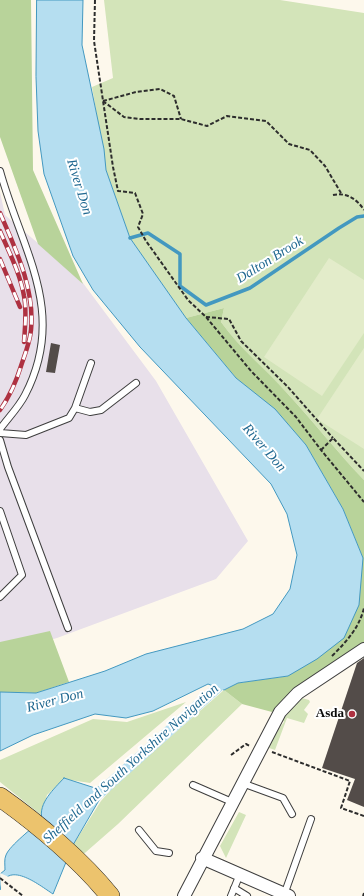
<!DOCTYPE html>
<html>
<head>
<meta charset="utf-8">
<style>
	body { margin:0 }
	canvas { display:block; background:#fdf8ec }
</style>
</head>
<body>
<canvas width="364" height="896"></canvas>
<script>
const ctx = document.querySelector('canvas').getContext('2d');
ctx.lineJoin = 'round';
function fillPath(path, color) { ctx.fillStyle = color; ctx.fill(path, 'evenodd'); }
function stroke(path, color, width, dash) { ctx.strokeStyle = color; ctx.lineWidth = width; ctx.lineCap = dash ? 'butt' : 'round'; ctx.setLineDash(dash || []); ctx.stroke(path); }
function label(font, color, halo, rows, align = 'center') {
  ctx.font = font + ' "Times New Roman",serif'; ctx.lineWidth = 4; ctx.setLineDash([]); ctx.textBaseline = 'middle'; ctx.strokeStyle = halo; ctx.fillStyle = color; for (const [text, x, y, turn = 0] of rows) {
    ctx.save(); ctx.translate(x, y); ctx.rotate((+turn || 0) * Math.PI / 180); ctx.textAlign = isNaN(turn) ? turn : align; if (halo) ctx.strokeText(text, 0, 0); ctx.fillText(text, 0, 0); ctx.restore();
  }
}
fillPath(new Path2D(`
	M0,192L5,215L80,279L156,381L248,541L216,579L57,638L0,654Z`), '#e8e0ea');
fillPath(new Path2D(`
	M104,0H280L364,13V480C337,452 314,422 287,393C264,368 241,350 221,322L224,308L186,318L130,238L106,170L92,87L113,78Z
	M224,690L242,704L118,824L78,859L73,845L101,801L114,786Z
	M302,698L309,700L310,702L304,710L308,714L304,723L287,718L275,750L269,748L275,734L284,722L282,719Z
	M186,702L90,783L64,779L47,795L41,815L0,782V760L93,719L127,722Z
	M239,812L246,815L226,858L220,846Z`), '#d3e4b9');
fillPath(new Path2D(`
	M0,0H31L33,170L83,284L38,244L0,137Z
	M224,308L221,322C241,350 265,368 287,393C314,422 337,452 364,480V642L293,691L272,712L242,704L224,690L238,683L288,676L363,558L343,509L306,445L275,410L236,378L186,318Z
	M50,631L69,682L36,693L0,692V642Z`), '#b8d39a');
fillPath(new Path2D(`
	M329,258L364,280V333L322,396L264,357Z
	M364,348V449L317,419Z`), '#e3ecca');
const water = new Path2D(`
	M37,0H83L82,45L104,149L106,170L130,238L186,318L236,378L275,409L306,445L343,509L363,558L359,605L344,638L317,659L288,676L238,683L224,690L208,684L153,711L126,718L95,714L33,735L0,751V692L36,693L105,671L146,654L243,629L273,614L290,589L297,555L287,514L271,484L140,347L93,290L73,256L44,174L38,131L36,77Z
	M64,778L95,788L102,786L105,790L73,845L53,894C39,885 6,858 0,890V874L5,870C5,865 4,859 6,855C10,845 33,828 42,819C38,803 54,789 64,778Z`);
fillPath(water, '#b5def0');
stroke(water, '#4398c0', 1);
fillPath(new Path2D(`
	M0,873L11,878L3,884L1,889Z`), '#fdf8ec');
stroke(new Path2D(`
	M130,238L148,233L180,254V286L206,305L250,288L339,228L357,217L364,216`), '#4398c0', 3.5);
stroke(new Path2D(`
	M94,798L228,678`), '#b5def0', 11);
fillPath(new Path2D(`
	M51,343L60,345L55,373L46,372Z
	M364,658V807L347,800L355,779L322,768L357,663Z`), '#534c49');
const service = new Path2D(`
	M0,171C22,251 68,312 25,395C19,407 8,418 0,429
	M75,408L90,412L101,410L136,383
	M0,433L26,435L69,418L75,408L91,363
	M0,440L8,467L68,628
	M0,511L22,575L0,597
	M242,783L283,798L292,814
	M193,785L232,802
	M139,830L156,851L169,853
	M234,888L247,896
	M284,895L311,819
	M231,896L240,874`);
const minor = new Path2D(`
	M202,858L289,896
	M184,896L280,712L298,693L364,649`);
const primary = new Path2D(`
	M0,797C37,823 82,861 110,896`);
stroke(service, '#3e3e3e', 8);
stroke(minor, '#3e3e3e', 14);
stroke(primary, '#1c1c1c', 20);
stroke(new Path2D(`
	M95,0L94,41L113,167L118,191L135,193L143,214L138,227L146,241L188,300L206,317L251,371L296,417L321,450L364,502
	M103,101L124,117L140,119H181L207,126L227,116L266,121L289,144L310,150L325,166L341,193
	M103,101L136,92L160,89L174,96L181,119
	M333,195C346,192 357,199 364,210
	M206,317L229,319L241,341L288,387L333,438
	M321,450L333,438L364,471
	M332,656C347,641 359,628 364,608
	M272,752L350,781L341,808L364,816
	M231,755L246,744L250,746
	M0,878L23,896
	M363,896L364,893`), '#2d2d2d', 2, [4, 2]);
stroke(service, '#fff', 6);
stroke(minor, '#fff', 12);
stroke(primary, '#ecc36d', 19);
const rail = new Path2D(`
	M0,213C16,250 35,289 31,330C30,342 25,354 21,366C16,382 10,396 0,410
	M0,231C9,252 20,273 24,296C27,311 25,327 24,342
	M0,259L20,307`);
stroke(rail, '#ae3141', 4.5);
stroke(rail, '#fff', 3, [9]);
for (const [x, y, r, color] of [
	[352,714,4,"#ae3141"]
]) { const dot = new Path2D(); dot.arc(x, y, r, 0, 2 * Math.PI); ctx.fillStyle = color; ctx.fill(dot); stroke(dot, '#fff', 1.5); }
label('bold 13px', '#0b0b0b', '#fff', [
	["Asda",344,714]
], 'right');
label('italic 14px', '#216991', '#fff', [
	["River Don",79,187,73],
	["Dalton Brook",270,260,-32],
	["River Don",264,448,49],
	["River Don",55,701,-15],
	["Sheffield and South Yorkshire Navigation",131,764,-42]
]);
</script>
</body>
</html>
